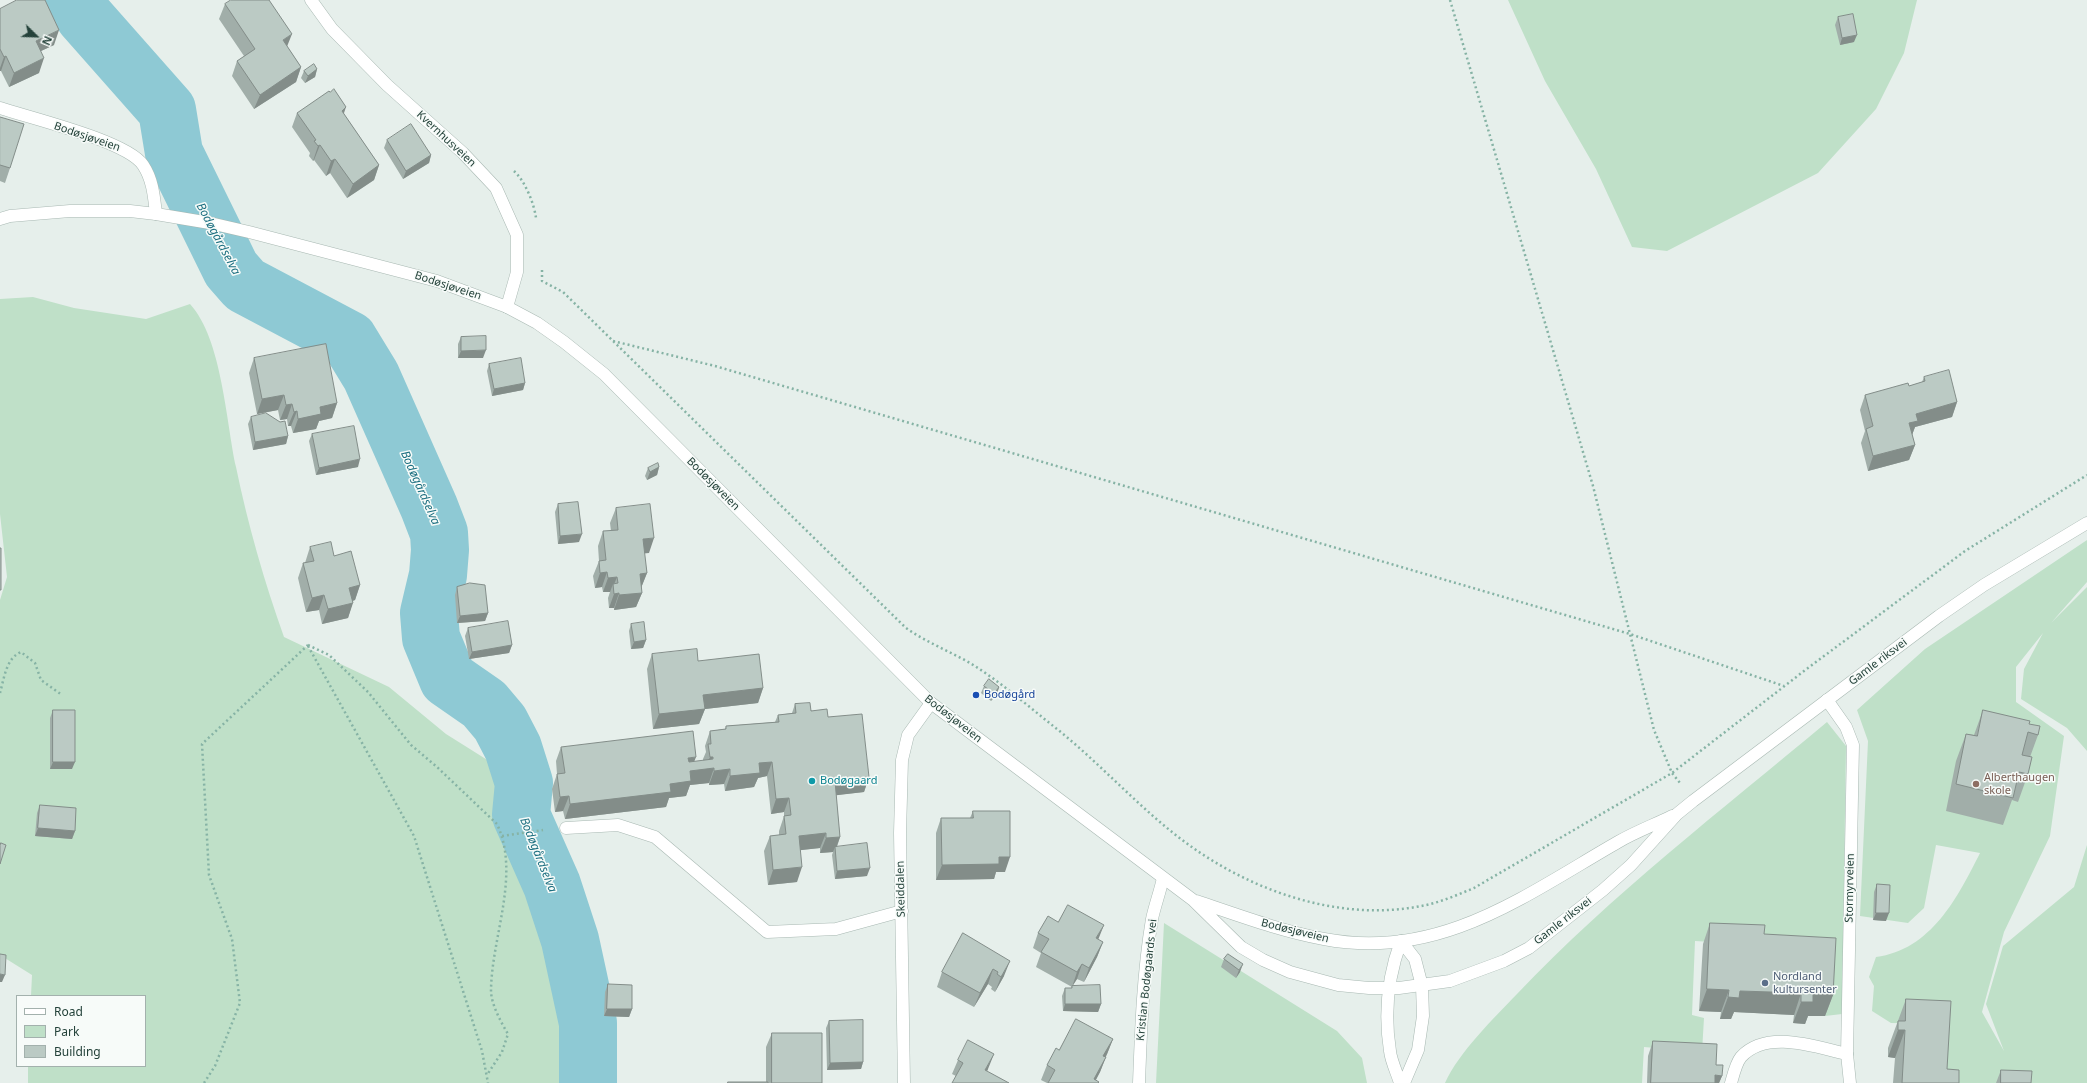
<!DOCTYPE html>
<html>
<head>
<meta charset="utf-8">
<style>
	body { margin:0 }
	#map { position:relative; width:2087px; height:1083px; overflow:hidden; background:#e6efeb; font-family:"Noto Sans",sans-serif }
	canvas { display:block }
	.legend { position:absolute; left:16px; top:995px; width:130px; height:72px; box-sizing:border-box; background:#f7fbf9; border:1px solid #a3b1ad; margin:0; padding:5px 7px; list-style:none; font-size:12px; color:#24423a }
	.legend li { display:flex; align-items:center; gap:8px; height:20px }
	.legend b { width:20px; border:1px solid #a3b1ad }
	.north { position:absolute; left:16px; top:16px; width:40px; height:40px; -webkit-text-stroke:3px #f7fbf9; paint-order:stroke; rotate:113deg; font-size:11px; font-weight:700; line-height:16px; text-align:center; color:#24423a }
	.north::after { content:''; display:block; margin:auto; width:14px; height:18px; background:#24423a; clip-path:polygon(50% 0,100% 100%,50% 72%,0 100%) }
</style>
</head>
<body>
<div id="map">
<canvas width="2087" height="1083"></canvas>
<ul class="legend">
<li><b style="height:5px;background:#fff"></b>Road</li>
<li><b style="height:11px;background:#bfe0c8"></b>Park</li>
<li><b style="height:11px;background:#bbcac4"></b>Building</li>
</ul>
<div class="north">N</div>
</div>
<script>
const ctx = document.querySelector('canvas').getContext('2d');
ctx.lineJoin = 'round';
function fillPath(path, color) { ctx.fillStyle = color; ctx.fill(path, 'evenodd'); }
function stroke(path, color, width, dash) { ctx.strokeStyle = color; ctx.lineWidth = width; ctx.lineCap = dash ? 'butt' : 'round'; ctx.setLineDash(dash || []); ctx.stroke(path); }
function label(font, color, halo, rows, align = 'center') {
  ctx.font = font + ' "Noto Sans",sans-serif'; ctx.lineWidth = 3; ctx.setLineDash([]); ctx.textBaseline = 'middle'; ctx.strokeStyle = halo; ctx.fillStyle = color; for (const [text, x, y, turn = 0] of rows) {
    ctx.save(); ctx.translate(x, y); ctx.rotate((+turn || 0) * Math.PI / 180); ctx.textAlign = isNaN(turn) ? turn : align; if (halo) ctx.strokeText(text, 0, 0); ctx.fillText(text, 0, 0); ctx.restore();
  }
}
fillPath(new Path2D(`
	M1508,0H1917L1904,53L1876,109L1818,173L1667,251L1632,247L1596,169L1545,81Z
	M33,297L74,308L146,319L190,304C222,339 226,421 236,467C248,525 264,581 284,637L389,687L446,734L524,783L521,815L583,1034L586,1083H28V1066H145V996H31L32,975L0,955V600L7,577L0,514V299Z
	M2087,540V582L2051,623L2087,587V751L2067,728L2021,699L2024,669L2043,633L2016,667V702L2064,736L2050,836L2004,932L1982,1012L2004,1051L1986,1004L2003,946L2074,887L2087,845V1083H1938L1944,1024L1891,1023L1872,1011L1874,986L1869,977L1876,957C1931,950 1958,897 1980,853L1936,845L1924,908L1908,923L1860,916L1868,741L1857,710L1925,649Z
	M1827,722L1846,746L1842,1014L1825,1016L1833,949L1695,941L1692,1015L1704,1018L1702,1052L1644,1047L1642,1083H1445C1459,1052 1494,1018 1517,994C1612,894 1722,810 1827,722Z
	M1164,923L1337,1031L1362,1058L1367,1083H1156Z`), '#bfe0c8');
stroke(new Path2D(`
	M74,0L84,16L167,110L174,153L231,269L245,285L349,340L371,376L429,507L439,533L440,550L438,575L429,613L431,638L448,679L484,704L500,723L513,748L524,783L521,815L552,885L570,940L588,1023V1083`), '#8ec9d4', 58);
const service = new Path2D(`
	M566,828L618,825L655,837L767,932L836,929L902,911
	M1731,1083C1733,1076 1736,1063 1741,1057C1767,1029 1815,1047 1847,1054`);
const minor = new Path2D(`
	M311,0L332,29L387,85L463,153L496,188L517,235V272L507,307
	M0,108C30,118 127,141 143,165C153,180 154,197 156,214
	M1827,700L1846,727L1853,745L1847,1054L1850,1083
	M1401,941L1415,959L1422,986L1423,1016L1418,1050L1404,1083
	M904,1083L900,833L902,760L908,735L931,703
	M1139,1083C1141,1028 1143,973 1152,919C1155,905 1160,892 1163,878
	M1400,1083C1397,1073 1391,1061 1390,1051C1384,1013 1388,976 1401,941`);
const tertiary = new Path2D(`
	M0,219L10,216L70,211H130L156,214L210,223L249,232L437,281L507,307L537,323L564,342L604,374L931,703L1193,900L1241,947L1263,960L1290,972L1338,985L1369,988H1399L1450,981L1504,961L1529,948L1603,890L1631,865L1677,814L1693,801L1939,616L1984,585L2087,523
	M1196,901C1238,915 1280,931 1324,939C1439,961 1524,896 1618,842C1635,832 1654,825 1672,816`);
stroke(service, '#a8b8b2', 13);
stroke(minor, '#a8b8b2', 13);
stroke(tertiary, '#a8b8b2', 13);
stroke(new Path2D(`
	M1450,0L1593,486L1654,730L1672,773L1680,783
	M514,171C525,181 534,203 536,218
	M542,270V281L563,292L906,628C926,642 949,651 970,663C1001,682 1029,707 1057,729C1103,766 1142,811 1189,845C1254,892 1341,922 1421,906C1439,903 1457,895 1474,888L1672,773L1804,671L1965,551L2087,475
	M613,341L715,366L1630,634L1784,686
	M308,645L329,655L368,692L411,745L437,767L497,824C521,875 491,938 491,992C492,1006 501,1022 508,1034L502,1052L487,1075
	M308,646L414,836L482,1051L488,1083
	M0,693C4,679 6,658 21,652L35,663L41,680L62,695
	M502,836L543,830
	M204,1083L215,1066L240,1003L232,939L209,875L202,744L308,645`), '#86b3a5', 2.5, [2, 3]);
stroke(service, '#fff', 12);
stroke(minor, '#fff', 12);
stroke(tertiary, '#fff', 12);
fillPath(new Path2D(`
	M225,4L287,46L301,67L296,82L254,109L232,76L237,61L244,56L219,19Z
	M0,9L54,45L41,51L39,73L9,87L1,71H0Z
	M1838,17L1854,42L1840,45L1835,25Z
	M317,69L315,77L305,83L301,78L304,71Z
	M297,113L344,114L379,165L374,180L347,198L330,173L326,176L314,160L313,161L309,156L310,153L292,127Z
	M0,117L10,168L5,183L0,181Z
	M387,140L431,155L429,163L403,179L384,148Z
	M461,337L483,358H458V344Z
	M254,358L337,403L332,418L319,421L316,429L293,433L291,426H288L287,419L280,420L278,410L257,414L249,373Z
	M489,364L525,383L523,390L492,396L487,371Z
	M1924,377L1957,402L1952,417L1915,427L1912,435L1915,445L1909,460L1868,471L1861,443L1865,431L1860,410L1865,395L1909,386L1922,382Z
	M251,417L288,436L286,444L253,450L248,424Z
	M312,434L358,467L316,475L309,441Z
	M659,467L657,475L647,480L645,476L648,468Z
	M558,504L579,542L558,544L555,512Z
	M616,508L649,553H644L647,573L641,588L642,593L636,607L614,610V608H609L608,598L610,592H603L602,587L595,588L593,576L599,561L598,546L603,531H611L610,523Z
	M310,547L334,556L360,585L355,600L353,601L348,618L322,624L319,610L306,612L298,578L303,563H305Z
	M457,587L488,613L485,621L457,623L455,595Z
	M631,624L646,640L643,648L631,649L629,631Z
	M468,628L512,645L509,653L469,659L465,636Z
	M652,654L698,661L763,688L758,703L705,709L699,724L653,729L647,669Z
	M984,686L999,687L997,694L991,701L981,693Z
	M795,704L828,717L869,777L864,792L836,795L840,837L837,847L867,876L835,879L832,855L833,852L820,853V848L800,850L797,882L768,885L764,851L770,836L779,835V831L784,816V812L771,814L767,776L758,778L754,787L725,791L724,784L709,785V783L690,785L686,796L669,798L666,807L565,819L563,811L555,812L552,789L557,774L556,761L561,747L695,762L703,761V759L706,752L705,746L710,731L725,729L726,726L775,722L778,715L792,713Z
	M53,710L72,769H50V718Z
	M1983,710L2029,724L2038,735L2030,757L2028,774L2018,802L2012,800L2003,825L1946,811L1956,761L1966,734L1974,735Z
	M40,805L75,831L72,839L35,836L37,813Z
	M973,811L1005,872H996L994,879L936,880V833L941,818H970Z
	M1877,884L1886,921L1873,920L1874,892Z
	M1058,922L1103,942L1097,957L1084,982L1077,979L1072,986L1101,1004L1098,1012L1063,1011L1062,996L1065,988H1071L1072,987L1036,967L1041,953L1033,948L1038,933Z
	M1710,923L1764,934L1833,995L1825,1016H1808L1805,1024L1793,1023L1794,1015L1734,1012L1731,1019H1720L1721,1012L1699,1011L1703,944Z
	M963,933L1004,976L995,992L991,989L992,987L988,984L974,1007L937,987L942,972Z
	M1228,954L1240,972L1236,978L1221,967L1224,959Z
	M608,984L632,1009L629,1017L604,1016L605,992Z
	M1906,999L1947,1069L1959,1083H1893L1895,1058L1888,1057V1048Z
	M829,1021L863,1062L861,1069L827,1070L826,1028Z
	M772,1033L822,1083H728V1082H766V1047Z
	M1113,1039L1100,1072L1096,1080L1098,1083H1047L1041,1080L1047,1065L1059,1050Z
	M1653,1041L1716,1065L1722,1076L1719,1083H1647L1648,1056Z
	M958,1060L988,1069L987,1071L956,1076L952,1074Z
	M2001,1070L2031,1083H1996Z`), '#a1aea9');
fillPath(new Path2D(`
	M59,30L54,45L30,56L36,41Z
	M292,34L286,49L283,40Z
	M1857,35L1854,42L1840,45L1842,38Z
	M6,56L1,71H0V68L4,57Z
	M44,58L39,73L9,87L14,73Z
	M301,67L296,82L254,109L260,95Z
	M317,69L315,77L305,83L308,76Z
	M346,107L341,122L342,111Z
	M320,145L314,160L313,161L318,146Z
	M431,155L429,163L403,179L406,171Z
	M335,159L330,173L326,176L331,161Z
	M379,165L374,180L347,198L353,184Z
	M486,350L483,358H458L461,351Z
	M525,383L523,390L492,396L494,389Z
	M284,395L278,410L257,414L262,399Z
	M1957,402L1952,417L1915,427L1912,435L1909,423L1916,414Z
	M337,403L332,418L319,421L316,429L293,433L298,419L320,407Z
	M292,404L287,419L280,420L286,405Z
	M297,411L291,426H288L294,412Z
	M288,436L286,444L253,450L255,442Z
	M1915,445L1909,460L1868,471L1873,456Z
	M360,459L358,467L316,475L319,468Z
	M659,467L657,475L647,480L650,472Z
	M582,534L579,542L558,544L560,536Z
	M654,538L649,553L638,554L643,539Z
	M607,572L602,587L595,588L600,573Z
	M647,573L641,588L640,574Z
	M617,577L613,587V584L610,592H603L608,578Z
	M360,585L355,600L344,603L349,588Z
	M619,593L614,608H609L614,594Z
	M642,593L636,607L614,610L619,595Z
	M324,595L319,610L306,612L312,598Z
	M353,603L348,618L322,624L328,609Z
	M488,613L485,621L457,623L460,616Z
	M646,640L643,648L631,649L634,642Z
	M512,645L509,653L469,659L472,652Z
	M999,687L997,694L991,701L994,694Z
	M763,688L758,703L705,709L699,724L653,729L659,714L703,695Z
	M696,757L691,770L705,769L710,757H713L708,769L714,768L709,783L690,785L686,796L669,798L666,807L565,819L570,804L670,784L688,758Z
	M53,762H75L72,769H50Z
	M772,762L767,776L758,778L754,787L725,791L730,776L759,763Z
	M730,769L724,784L709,785L714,771Z
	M869,777L864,792L830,796L835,781Z
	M569,796L563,811L555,812L560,797Z
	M789,798L784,812L771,814L776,799Z
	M38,828L75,831L72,839L35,836Z
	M826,833L820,848L793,851L799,836Z
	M840,837L835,851V847L833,852L820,853L826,838Z
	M999,857H1010L1005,872H996L994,879L936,880L942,865Z
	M802,867L797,882L768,885L773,870Z
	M870,868L867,876L835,879L837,871Z
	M1876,913H1889L1886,921L1873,920Z
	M1104,925L1098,940L1096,938Z
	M1103,942L1097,957L1084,982L1089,968Z
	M1010,961L1004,976L995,992L1001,977Z
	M1082,964L1077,979L1072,987L1077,972Z
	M1243,964L1240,972L1236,978L1239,970Z
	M993,969L988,984L974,1007L980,993Z
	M0,974L5,975L2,982H0Z
	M1707,989L1729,990L1721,1012L1699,1011Z
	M1740,991L1801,993L1794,1015L1734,1012L1731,1019H1720L1728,997Z
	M1813,994L1833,995L1825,1016H1808L1805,1024L1793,1023L1801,1002Z
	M1065,1004H1101L1098,1012L1063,1011Z
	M607,1009H632L629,1017L604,1016Z
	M1898,1030H1905L1895,1058L1888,1057Z
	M1113,1039L1107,1054L1098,1070L1103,1056Z
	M994,1054L988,1069L981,1083L985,1070Z
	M1106,1057L1100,1072L1094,1083V1079Z
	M863,1062L861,1069L827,1070L830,1063Z
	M1715,1075L1722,1076L1719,1083H1713Z`), '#838d89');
const building = new Path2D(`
	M17,0H45L59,30L36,41L44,58L14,73L6,56L4,57L0,49V9Z
	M231,0H269L292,34L283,40L301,67L260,95L237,61L255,49L225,4Z
	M1853,14L1857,35L1842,38L1838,17Z
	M314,64L317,69L308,76L304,71Z
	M334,89L346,107L342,111L379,165L353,184L335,159L331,161L320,145L318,146L314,141L316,140L297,113L329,91L330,92Z
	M0,117L24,124L10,168L0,165Z
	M411,124L431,155L406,171L387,140Z
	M486,336V350L461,351V337Z
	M326,344L337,403L320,407L321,414L298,419L297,411L294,412L292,404L286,405L284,395L262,399L254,358Z
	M521,358L525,383L494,389L489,364Z
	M1949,370L1957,402L1916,414L1918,421L1909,423L1915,445L1873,456L1866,429L1873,426L1865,395L1908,383L1909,386L1925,381L1924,377Z
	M266,413L280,422L285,421L288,436L255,442L251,417Z
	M354,426L360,459L319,468L312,434Z
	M658,463L659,467L650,472L648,468Z
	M578,502L582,534L560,536L558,504Z
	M650,504L654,538L643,539L647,573L640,574L642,593L619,595V593L614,594L613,584L618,583L617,577L608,578L607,572L600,573L599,561L606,560L603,531L618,530L616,508Z
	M331,542L334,556L351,551L360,585L349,588L353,603L328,609L324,595L312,598L303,563L314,561L310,547Z
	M0,548H1V590H0Z
	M470,583L485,585L488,613L460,616L457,587Z
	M508,621L512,645L472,652L468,628Z
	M644,622L646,640L634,642L631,624Z
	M697,649L698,661L759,654L763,688L703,695L705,709L659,714L652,654Z
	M989,679L999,687L994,694L984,686Z
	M810,703L811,711L827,709L828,717L862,714L869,777L835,781L840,837L826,838V833L799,836L802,867L773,870L770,836L786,834L784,816L791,815L789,798L776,799L772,762L759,763L760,773L730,776V769L714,771V768L690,771L691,781L670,784L671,792L570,804L569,796L560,797L557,774L565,773L561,747L693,731L696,757L688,758L689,762L713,759V757H710L708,744H711L710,731L726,729V726L779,722L778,715L796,713L795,704Z
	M53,710H75V762H53Z
	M1983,710L2030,721L2029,724L2040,726L2038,735L2028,732L2022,755L2032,757L2028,774L2019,772L2013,798L1956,784L1966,734L1977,736Z
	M40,805L76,808L75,831L38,828Z
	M973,811H1010V857H999V864L942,865L941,818H973Z
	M1,843L6,845L0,864V846Z
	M867,843L870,868L837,871L835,847Z
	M1877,884L1890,885L1889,913H1876Z
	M1068,905L1104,925L1096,938L1103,942L1089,968L1082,964L1077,972L1041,952L1049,939L1038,933L1048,916L1058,922Z
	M1710,923L1765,925L1764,934L1836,938L1833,995L1813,994V1002H1801V993L1740,991L1739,998L1728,997L1729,990L1707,989Z
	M963,933L1010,961L1001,977L997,974L998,972L993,969L980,993L942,972Z
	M0,954L6,955L5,975L0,974Z
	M1228,954L1243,964L1239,970L1224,959Z
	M608,984L632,985V1009H607Z
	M1100,985L1101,1004H1065V988H1072V986Z
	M1906,999L1951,1001L1947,1069L1959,1070V1083H1902L1905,1030H1898V1021H1905Z
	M1076,1019L1113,1039L1103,1056L1106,1057L1094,1079L1099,1082L1098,1083H1048L1055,1070L1047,1065L1056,1048L1059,1050Z
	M863,1020V1062L830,1063L829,1021Z
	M772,1033H822V1083H772Z
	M968,1040L994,1054L985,1070L1009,1083H952L963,1063L958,1060Z
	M1653,1041L1717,1044L1716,1065H1723L1722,1076L1715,1075V1083H1651Z
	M2001,1070L2032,1071L2031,1083H2001Z
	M728,1082H768V1083H728Z`);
fillPath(building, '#bbcac4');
stroke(building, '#838d89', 1);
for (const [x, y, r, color] of [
	[976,695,4,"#1a4fb4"],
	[812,781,4,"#0f9aa8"],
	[1976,784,4,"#8d6e63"],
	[1765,983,4,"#5c6f8a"]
]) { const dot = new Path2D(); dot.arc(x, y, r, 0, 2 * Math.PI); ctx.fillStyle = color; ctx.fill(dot); stroke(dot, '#f7fbf9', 1.5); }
label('11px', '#24423a', '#f7fbf9', [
	["Bodøsjøveien",87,137,19],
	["Kvernhusveien",446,139,43],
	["Bodøsjøveien",448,286,18],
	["Bodøsjøveien",713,484,45],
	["Gamle riksvei",1878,662,-37],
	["Bodøsjøveien",953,719,38],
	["Stormyrveien",1850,888,-89],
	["Skeiddalen",901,889,-91],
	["Gamle riksvei",1563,921,-38],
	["Bodøsjøveien",1295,931,14],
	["Kristian Bodøgaards vei",1147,980,-84]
]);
label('11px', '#164399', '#f7fbf9', [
	["Bodøgård",984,695]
], 'left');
label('11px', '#785e54', '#f7fbf9', [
	["Alberthaugen",1984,778],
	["skole",1984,791]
], 'left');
label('11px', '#0d838f', '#f7fbf9', [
	["Bodøgaard",820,781]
], 'left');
label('11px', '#4e5e75', '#f7fbf9', [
	["Nordland",1773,977],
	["kultursenter",1773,990]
], 'left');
label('italic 12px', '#1c6f80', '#f7fbf9', [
	["Bodøgårdselva",218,239,62],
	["Bodøgårdselva",420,488,66],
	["Bodøgårdselva",538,855,68]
]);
</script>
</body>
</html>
